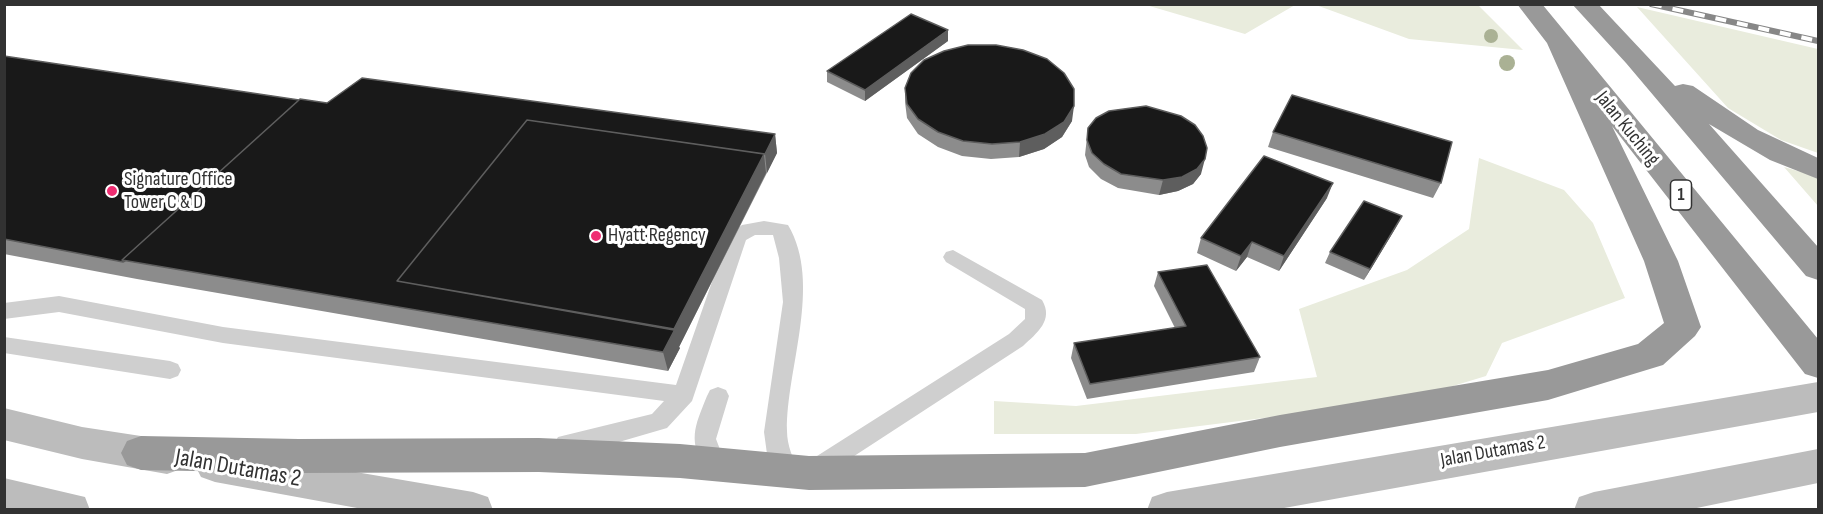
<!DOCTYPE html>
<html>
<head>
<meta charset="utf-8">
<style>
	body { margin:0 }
	#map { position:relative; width:1823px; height:514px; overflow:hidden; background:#fff; font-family:"Sofia Sans Condensed",sans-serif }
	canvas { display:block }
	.frame { position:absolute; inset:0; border:6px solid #323232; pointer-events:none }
</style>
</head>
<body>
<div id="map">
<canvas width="1823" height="514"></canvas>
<div class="frame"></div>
</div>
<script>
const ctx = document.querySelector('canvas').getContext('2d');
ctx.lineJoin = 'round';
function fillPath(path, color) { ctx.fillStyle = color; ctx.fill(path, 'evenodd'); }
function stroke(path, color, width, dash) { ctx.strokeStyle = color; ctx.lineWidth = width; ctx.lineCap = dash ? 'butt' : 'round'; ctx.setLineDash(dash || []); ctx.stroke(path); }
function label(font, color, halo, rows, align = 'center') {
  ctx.font = font + ' "Sofia Sans Condensed",sans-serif'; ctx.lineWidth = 6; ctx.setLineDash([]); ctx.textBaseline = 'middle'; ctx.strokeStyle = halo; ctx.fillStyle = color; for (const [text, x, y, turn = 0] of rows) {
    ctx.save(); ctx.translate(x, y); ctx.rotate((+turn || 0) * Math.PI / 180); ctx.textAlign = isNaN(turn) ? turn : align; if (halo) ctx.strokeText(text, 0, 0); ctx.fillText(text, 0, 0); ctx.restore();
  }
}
fillPath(new Path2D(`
	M1146,5H1295L1245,34Z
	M1316,5H1478L1523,50L1409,39Z
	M1637,7L1818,49V153L1781,140L1728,108Z
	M1479,158L1564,190L1593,223L1625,298L1502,343L1486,376L1407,400L1136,434H994V401L1076,406L1317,377L1299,309L1407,270L1469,229Z
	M1784,167L1818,177V206Z`), '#e9ecdd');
fillPath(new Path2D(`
	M764,221L788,225C823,284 786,369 787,431C787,445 793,459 799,471L795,478L787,481L779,478L767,454L764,432L783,302L779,258L773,235H755L746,240L692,401L667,428L588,451L566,454L558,451L554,444L558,437L652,414L664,401L223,343L59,312L4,319V303L59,296L223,327L676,385L728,236L742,225Z
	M953,250L1042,300C1054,320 1037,333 1023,346L822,477L814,480L806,477L802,470L806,463L1009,334L1025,319V309L946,262L943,257L946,252Z
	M4,337L170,361L178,364L181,370L178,376L170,379L4,353Z
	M718,387L726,390L729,396L716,439L726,465L722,472L714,475L706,472C688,440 694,428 707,396L710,390Z`), '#cfcfcf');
fillPath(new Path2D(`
	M1818,382V412L1273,510H1147L1152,497L1167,492Z
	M4,408L82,427L167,440L181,445L187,457L181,469L167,474L82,459L4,440Z
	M215,448L473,492L488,497L493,510H368L215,482L201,477L195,465L201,453Z
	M1818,449V483L1687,510H1574L1579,497L1594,492Z
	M4,478L85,497L90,510H4Z`), '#bcbcbc');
fillPath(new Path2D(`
	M1517,4H1542L1818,339V378L1805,374L1612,126L1678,261L1701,327L1695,336L1663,365L1548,400L1280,447L1085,487L809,490L680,478L539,472L299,473L141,470L127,465L121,453L127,441L141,436L299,439L539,438L680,444L809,456L1085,453L1280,415L1548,370L1638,344L1664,323L1644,261L1547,43Z
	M1572,4H1598L1675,86L1683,84L1693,86L1758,130L1818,158V179L1770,160L1709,124L1818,247V280L1806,276L1626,63Z`), '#999');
const rail = new Path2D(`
	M1651,4L1818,41`);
stroke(rail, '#878787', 6);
stroke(rail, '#fff', 4, [11]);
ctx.fillStyle = '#aab194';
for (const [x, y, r] of [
	[1491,36,7],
	[1507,63,8]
]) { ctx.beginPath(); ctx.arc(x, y, r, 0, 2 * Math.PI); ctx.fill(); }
fillPath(new Path2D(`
	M948,41L865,101L827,82V71Z
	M4,56L299,100L327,103L775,134L777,153L679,347L680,348L668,371L137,279L4,254Z
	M905,88L1072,121L1062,137L1044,149L1019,157L991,159L962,156L938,147L918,134L907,118L905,102Z
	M1088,128L1201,174L1193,184L1178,191L1159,195L1118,188L1101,179L1089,167L1085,155Z
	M1273,132L1441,183L1433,198L1268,147Z
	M1327,198L1279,271L1247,257L1236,271L1197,253L1201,238Z
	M1396,227L1364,280L1325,263L1330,252Z
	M1158,272L1260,357L1254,372L1087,399L1071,358L1074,343L1175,328L1154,286Z`), '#8c8c8c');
fillPath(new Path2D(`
	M948,30V41L865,101V90Z
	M1074,106L1072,121L1062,137L1044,149L1019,157L1020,142Z
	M775,134L777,153L767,173L765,154Z
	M764,154L766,173L679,347L680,348L668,371L663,352L674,329Z
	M1205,159L1201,174L1193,184L1178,191L1159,195L1163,180Z
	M1333,183L1327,198L1279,271L1284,256Z
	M1402,216L1396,227L1364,280L1370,269Z
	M1252,242L1247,257L1236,271L1241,256Z`), '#5e5e5e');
const building = new Path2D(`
	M911,14L948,30L865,90L827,71Z
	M968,45H996L1023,50L1047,59L1064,73L1074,89V106L1064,122L1045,134L1020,142L992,144L963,141L938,132L918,119L907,104L905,88L911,73L924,60L944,51Z
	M4,56L299,100L122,260L125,261L123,262L4,239Z
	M362,78L775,134L765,154L527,120L397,281L674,330V331L663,352L122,260L300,99L327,103Z
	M1292,95L1452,142L1441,183L1273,132Z
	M1146,106L1181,116L1195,125L1203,136L1207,148L1205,159L1197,169L1182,177L1163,180L1121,174L1104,164L1092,153L1087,140L1088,128L1096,118L1109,111Z
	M527,120L764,154L674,329L397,281Z
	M1264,156L1333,183L1284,256L1252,242L1241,256L1201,238Z
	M1364,201L1402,216L1370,269L1330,252Z
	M1207,265L1260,357L1090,384L1074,343L1186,326L1158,272Z`);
fillPath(building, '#191919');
stroke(building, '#5e5e5e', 1.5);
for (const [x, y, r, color] of [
	[112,191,6,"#ef2e72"],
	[596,236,6,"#ef2e72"]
]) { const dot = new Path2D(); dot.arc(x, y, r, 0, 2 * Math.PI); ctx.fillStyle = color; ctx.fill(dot); stroke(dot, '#fff', 2); }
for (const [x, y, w] of [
	[1681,195,21]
]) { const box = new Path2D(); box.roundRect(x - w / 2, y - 15, w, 30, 4.5); ctx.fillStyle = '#fff'; ctx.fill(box); stroke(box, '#323232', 1.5); }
label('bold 18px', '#323232', null, [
	["1",1681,195]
]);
label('20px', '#323232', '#fff', [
	["Jalan Kuching",1627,129,51],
	["Jalan Dutamas 2",1493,452,-10]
]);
label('20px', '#323232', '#fff', [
	["Signature Office",124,180],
	["Tower C & D",124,203],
	["Hyatt Regency",608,236]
], 'left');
label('24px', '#323232', '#fff', [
	["Jalan Dutamas 2",238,469,10]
]);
</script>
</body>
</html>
